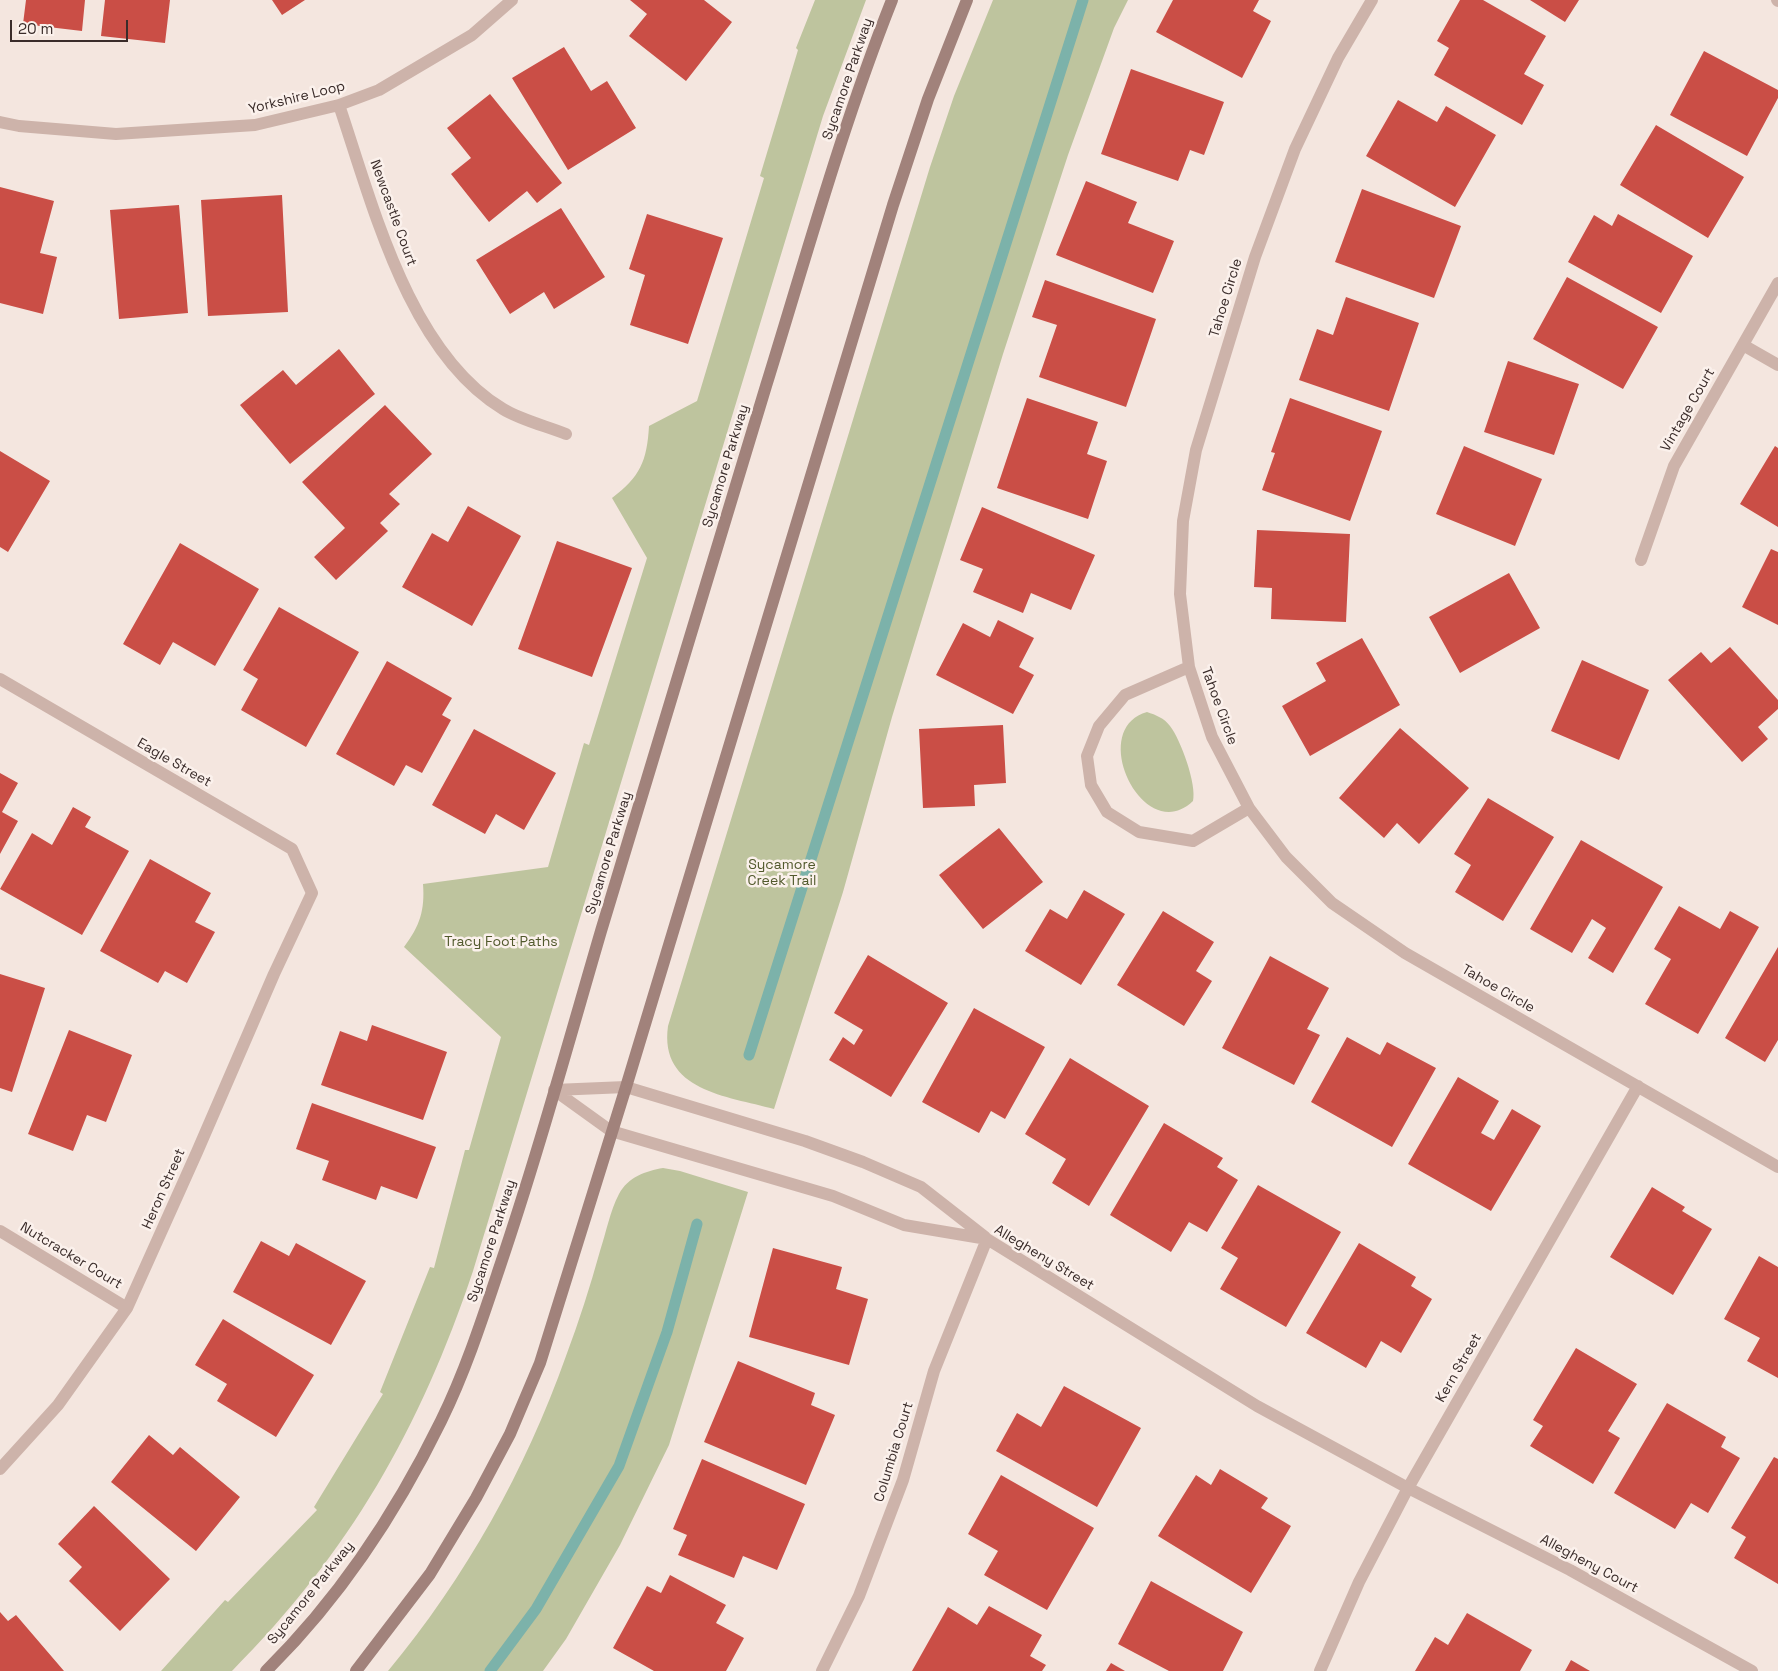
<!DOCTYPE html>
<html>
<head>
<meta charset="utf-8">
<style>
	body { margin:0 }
	#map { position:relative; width:1778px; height:1671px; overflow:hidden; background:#f4e6df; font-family:"Space Grotesk",sans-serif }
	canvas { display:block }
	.scale { position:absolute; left:10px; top:20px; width:118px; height:22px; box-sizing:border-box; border:2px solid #3a2c2a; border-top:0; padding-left:6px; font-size:15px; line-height:18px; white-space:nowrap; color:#3a2c2a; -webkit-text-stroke:4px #fbf1ec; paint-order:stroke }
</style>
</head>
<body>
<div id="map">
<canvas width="1778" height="1671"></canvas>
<div class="scale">20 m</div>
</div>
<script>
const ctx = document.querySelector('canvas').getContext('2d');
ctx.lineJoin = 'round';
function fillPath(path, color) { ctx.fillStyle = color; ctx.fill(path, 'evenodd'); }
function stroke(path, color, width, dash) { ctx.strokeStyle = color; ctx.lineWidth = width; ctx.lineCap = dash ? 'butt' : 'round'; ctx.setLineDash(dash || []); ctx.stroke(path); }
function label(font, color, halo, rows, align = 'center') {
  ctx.font = font + ' "Space Grotesk",sans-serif'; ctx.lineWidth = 5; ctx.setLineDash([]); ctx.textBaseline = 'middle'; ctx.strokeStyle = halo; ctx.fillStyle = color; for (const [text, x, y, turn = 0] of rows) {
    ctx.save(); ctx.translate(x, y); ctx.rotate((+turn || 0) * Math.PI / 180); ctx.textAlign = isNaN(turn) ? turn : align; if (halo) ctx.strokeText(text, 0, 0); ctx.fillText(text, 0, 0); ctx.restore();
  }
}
fillPath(new Path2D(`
	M815,0H866L823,116L473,1271C420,1429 350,1552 232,1671H161L225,1600L228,1602L317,1510L314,1507L383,1394L380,1392L430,1267L434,1268L465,1150H469L501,1037L404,947C420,926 425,910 423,884L548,867L584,743L589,745L647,558L612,498C640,477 647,461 649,426L697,401L764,178L760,176L798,50L796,48Z
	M993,0H1128L1114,28L1068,155L1003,354L892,717L843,892L774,1109C727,1096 659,1091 668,1026L930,167L954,96Z
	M1147,712C1156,715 1164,718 1170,726C1181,740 1197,785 1193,801C1144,848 1086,729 1147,712Z
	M663,1168L680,1171L748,1192L669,1445L620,1545L566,1639L543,1671H388C466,1577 525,1471 566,1356C579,1321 590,1287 600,1251C606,1233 610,1211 619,1194C628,1177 646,1171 663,1168Z`), '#bec49e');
stroke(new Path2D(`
	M749,1055L1083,0
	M490,1671L536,1609L619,1466L667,1332L697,1224`), '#7cb2aa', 11);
fillPath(new Path2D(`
	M26,0H85L82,31L23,24Z
	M105,0H170L165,43L101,36Z
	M272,0H305L282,15Z
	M630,0H704L732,22L686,81L629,36L647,14Z
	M1173,0H1259L1253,11L1271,21L1242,78L1156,32Z
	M1460,0H1483L1546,36L1524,74L1544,85L1522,125L1434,75L1449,48L1437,41Z
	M1530,0H1579L1565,22Z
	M564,47L591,91L607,81L636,128L568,170L512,78Z
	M1704,51L1778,90V98L1747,156L1670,115Z
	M1131,69L1224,102L1204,155L1190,150L1178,181L1101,154Z
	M490,94L562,183L537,203L527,191L489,222L451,174L471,158L447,128Z
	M1398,100L1437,122L1446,106L1496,135L1455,207L1366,156Z
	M1656,125L1744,177L1708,238L1620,185Z
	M1086,181L1137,202L1128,223L1174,241L1153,293L1056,255Z
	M0,187L54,201L40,253L57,257L43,314L0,303Z
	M1362,189L1461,226L1434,298L1335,262Z
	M282,195L288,312L208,316L201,200Z
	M179,205L188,313L119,319L110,210Z
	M561,208L605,277L554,309L544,292L510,314L476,260Z
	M647,214L723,238L688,344L630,325L645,275L629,269Z
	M1618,214L1693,256L1661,313L1568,262L1594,215L1612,226Z
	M1567,277L1658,327L1623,389L1533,339Z
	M1045,280L1156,319L1126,407L1039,377L1057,325L1032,317Z
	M1346,297L1419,323L1389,411L1299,380L1317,329L1333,335Z
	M339,349L375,394L290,464L240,405L283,370L296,385Z
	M1508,361L1579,384L1554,455L1484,432Z
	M1027,398L1098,422L1087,454L1107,461L1088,519L997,488Z
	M1290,398L1382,431L1350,521L1262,490L1275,453L1271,452Z
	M385,405L432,454L389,494L400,504L380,523L388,531L336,580L314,557L345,528L302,482Z
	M1464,446L1542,479L1515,546L1436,514Z
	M1775,446L1778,448V527L1740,504Z
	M0,451L50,481L8,552L0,547Z
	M468,506L521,536L472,626L402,587L432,533L448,542Z
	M982,507L1095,555L1071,610L1031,593L1023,613L973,592L983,569L960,560Z
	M1257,530L1350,534L1346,622L1271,619L1272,588L1254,587Z
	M557,541L632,568L592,677L518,649Z
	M180,543L259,589L215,666L173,642L160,665L123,644Z
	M1771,549L1778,552V625L1742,607Z
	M1509,573L1540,628L1460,673L1429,617Z
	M279,607L359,652L306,747L241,710L258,679L243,670Z
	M998,620L1034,638L1019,667L1034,675L1013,714L936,675L963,623L990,637Z
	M1362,638L1400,705L1310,756L1282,706L1326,681L1316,663Z
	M1730,647L1778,700V709L1758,727L1768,739L1742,762L1668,680L1701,652L1711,663Z
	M1582,660L1649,690L1619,760L1551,731Z
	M387,661L452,698L442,715L451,720L422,773L406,765L394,786L336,754Z
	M1003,725L1006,783L974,785L975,806L923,808L919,729Z
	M1400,728L1469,788L1419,844L1397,823L1384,838L1339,798Z
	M474,729L556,773L524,830L496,814L485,834L432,805Z
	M0,773L18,783L2,812L18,821L0,854Z
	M1488,798L1554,837L1503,921L1455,892L1471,865L1454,854Z
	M73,807L91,817L85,827L129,851L82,935L0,889L32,833L52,845Z
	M999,828L1043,882L983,929L939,875Z
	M1581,840L1663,887L1613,973L1588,958L1606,928L1592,919L1572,953L1530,929Z
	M150,859L211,893L195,922L215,932L187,983L165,971L158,983L100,951Z
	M1084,890L1125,914L1081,985L1025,951L1050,909L1067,919Z
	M1679,906L1720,929L1730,911L1759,927L1698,1034L1645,1004L1671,959L1654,949Z
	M1163,911L1214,942L1196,971L1212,981L1184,1026L1117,985Z
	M1778,947V1040L1765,1062L1725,1038Z
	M868,955L948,1003L891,1097L829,1060L843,1037L854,1045L863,1030L834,1013Z
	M1270,956L1329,988L1307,1029L1320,1035L1294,1085L1222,1048Z
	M0,974L45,988L12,1092L0,1088Z
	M974,1008L1045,1047L1005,1119L991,1111L979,1133L922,1102Z
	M372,1025L447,1052L423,1120L321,1085L340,1031L367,1041Z
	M69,1030L132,1055L106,1122L87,1115L73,1151L28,1134Z
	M1347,1037L1380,1055L1387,1042L1436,1068L1392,1147L1311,1102Z
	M1070,1058L1149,1106L1089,1206L1052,1183L1066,1159L1025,1134Z
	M1458,1077L1499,1101L1481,1133L1494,1140L1512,1109L1541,1126L1491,1211L1408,1164Z
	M312,1103L436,1147L417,1199L381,1186L376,1200L322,1180L329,1161L296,1149Z
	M1164,1123L1223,1158L1217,1167L1238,1180L1207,1232L1189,1222L1171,1252L1110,1215Z
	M1258,1185L1341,1232L1286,1327L1220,1289L1238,1258L1221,1248Z
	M1652,1187L1685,1207L1682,1211L1712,1229L1673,1295L1610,1257Z
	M261,1241L289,1256L296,1243L366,1281L331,1345L233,1292Z
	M1359,1243L1416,1277L1411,1286L1432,1299L1401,1353L1381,1341L1366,1368L1306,1333Z
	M773,1248L842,1267L836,1289L868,1299L849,1365L749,1337Z
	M1759,1256L1778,1267V1378L1747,1361L1760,1338L1724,1319Z
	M223,1319L314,1375L276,1437L217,1401L227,1384L195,1365Z
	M1576,1348L1637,1384L1608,1431L1620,1438L1593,1484L1530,1446L1543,1426L1533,1420Z
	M738,1361L815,1393L811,1405L835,1415L806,1485L704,1442Z
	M1064,1386L1141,1428L1097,1507L996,1451L1017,1413L1041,1427Z
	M1667,1403L1726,1437L1721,1447L1740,1458L1708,1513L1691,1503L1675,1529L1614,1493Z
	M149,1435L173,1455L180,1447L240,1497L196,1551L111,1482Z
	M1774,1457L1778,1459V1584L1734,1558L1746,1537L1731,1528Z
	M702,1459L805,1504L777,1570L743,1556L734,1578L678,1555L687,1535L673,1529Z
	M1220,1469L1268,1498L1261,1508L1291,1526L1251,1593L1158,1536L1196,1475L1211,1485Z
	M1001,1475L1094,1528L1047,1610L984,1575L998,1551L968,1534Z
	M94,1506L170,1579L120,1631L69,1581L82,1567L58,1544Z
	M670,1575L726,1605L716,1623L744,1638L726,1671H654L613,1648L647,1586L661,1593Z
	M1151,1581L1243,1632L1223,1671H1169L1118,1644Z
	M989,1606L1042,1635L1030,1656L1046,1665L1042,1671H912L948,1607L977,1625Z
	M0,1612L8,1621L16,1615L64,1671H0Z
	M1467,1613L1532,1650L1520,1671H1415L1435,1637L1448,1645Z
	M1571,1660L1590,1671H1565Z
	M1111,1663L1125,1671H1106Z`), '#ca4e46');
stroke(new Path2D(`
	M1372,0L1338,58L1295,149L1255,257L1196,450L1183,521L1180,594L1189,667L1212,737L1249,808L1286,857L1332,903L1405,953L1778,1167
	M1777,0L1778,1
	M339,105C372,202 408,352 503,409C521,420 546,426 566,434
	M0,122L19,126L116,134L255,125L339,105L379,90L472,35L512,0
	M1743,345L1778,365
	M1641,560L1674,466L1778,283
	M1189,667L1125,695L1099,726L1087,756L1091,785L1107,812L1139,832L1193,841L1249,808
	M0,679L292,849L312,893L274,974L197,1152L127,1308L58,1405L0,1469
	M554,1090L611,1131L833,1196L904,1225L987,1239L1257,1406L1408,1488L1570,1570L1752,1671
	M554,1090L626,1087L805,1141L863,1162L921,1187L985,1237
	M0,1231L127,1308
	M822,1671L859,1596L903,1480L934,1371L987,1239
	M1320,1671L1359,1582L1408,1488L1638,1086`), '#cdb3aa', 12);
stroke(new Path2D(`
	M266,1671C338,1600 397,1511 441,1421C465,1372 482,1320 499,1269C537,1157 568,1044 601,931C655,750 711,568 766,386C806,257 842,126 892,0
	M356,1671L430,1574L476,1498L510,1434L540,1363L626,1087L893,205L928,99L967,0`), '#a1827b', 12);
label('14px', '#3a2c2a', '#fbf1ec', [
	["Sycamore Parkway",848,79,-71],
	["Yorkshire Loop",297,98,-14],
	["Newcastle Court",393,213,70],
	["Tahoe Circle",1226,298,-73],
	["Vintage Court",1688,410,-60],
	["Sycamore Parkway",726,466,-73],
	["Tahoe Circle",1219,706,70],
	["Eagle Street",174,763,30],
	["Sycamore Parkway",609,853,-73],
	["Tahoe Circle",1498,989,30],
	["Heron Street",164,1189,-66],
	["Sycamore Parkway",492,1241,-72],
	["Nutcracker Court",71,1256,31],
	["Allegheny Street",1044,1258,31],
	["Kern Street",1459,1368,-60],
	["Columbia Court",894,1452,-73],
	["Allegheny Court",1589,1564,28],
	["Sycamore Parkway",311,1593,-51]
]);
label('14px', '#51592c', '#fbf1ec', [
	["Sycamore",782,865],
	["Creek Trail",782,881],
	["Tracy Foot Paths",501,942]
]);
</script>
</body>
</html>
